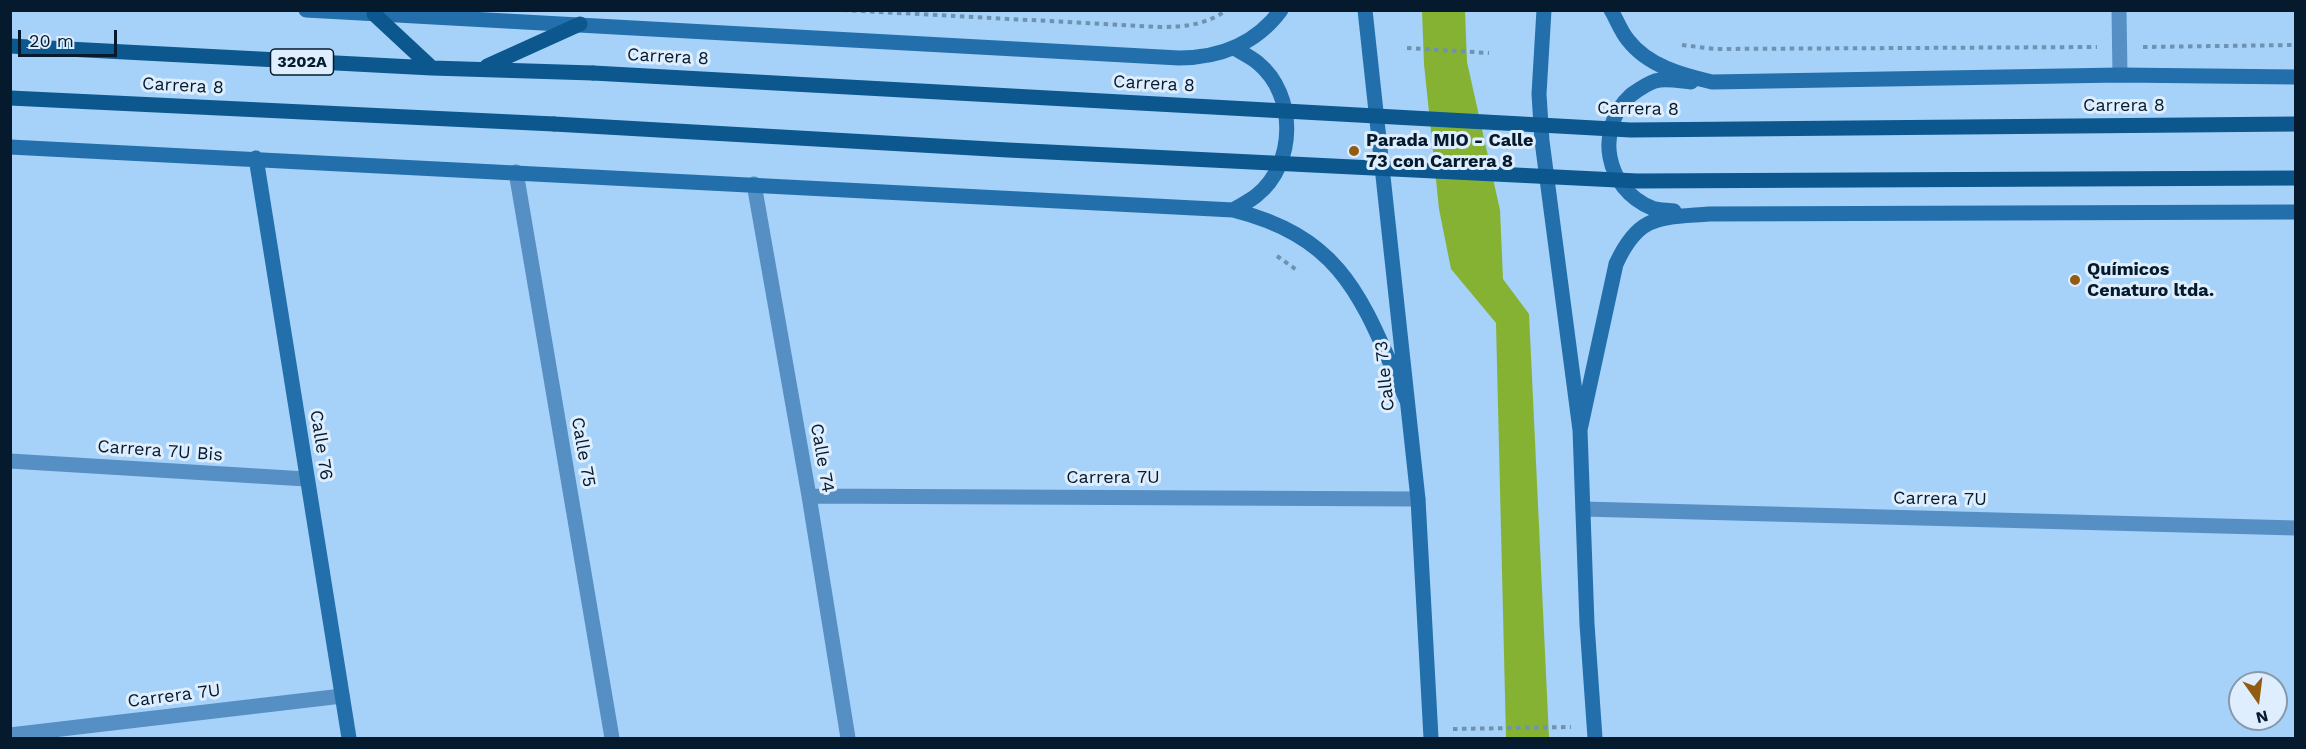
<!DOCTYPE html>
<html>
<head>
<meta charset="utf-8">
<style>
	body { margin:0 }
	#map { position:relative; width:2306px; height:749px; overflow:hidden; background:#a6d1f8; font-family:"Work Sans",sans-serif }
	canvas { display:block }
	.frame { position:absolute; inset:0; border:12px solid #051a2c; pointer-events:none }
	.north { position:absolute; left:2228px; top:671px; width:60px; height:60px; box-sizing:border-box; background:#deeefe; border:2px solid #8799aa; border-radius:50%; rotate:166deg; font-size:16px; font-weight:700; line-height:24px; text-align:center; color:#051a2c }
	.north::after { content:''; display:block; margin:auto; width:21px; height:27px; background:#925b12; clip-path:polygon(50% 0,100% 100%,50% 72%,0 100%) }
	.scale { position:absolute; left:18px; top:30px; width:99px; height:27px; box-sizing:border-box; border:3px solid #051a2c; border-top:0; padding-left:8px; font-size:18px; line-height:21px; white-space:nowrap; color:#051a2c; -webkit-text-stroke:4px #deeefe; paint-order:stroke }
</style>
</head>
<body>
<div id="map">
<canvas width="2306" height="749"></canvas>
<div class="frame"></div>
<div class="north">N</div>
<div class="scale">20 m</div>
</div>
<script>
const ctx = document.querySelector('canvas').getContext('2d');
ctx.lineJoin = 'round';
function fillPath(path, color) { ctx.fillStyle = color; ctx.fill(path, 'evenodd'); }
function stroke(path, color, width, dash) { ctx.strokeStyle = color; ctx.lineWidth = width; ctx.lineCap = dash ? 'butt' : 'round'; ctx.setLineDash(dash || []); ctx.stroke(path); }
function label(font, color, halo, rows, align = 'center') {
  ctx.font = font + ' "Work Sans",sans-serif'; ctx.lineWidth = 6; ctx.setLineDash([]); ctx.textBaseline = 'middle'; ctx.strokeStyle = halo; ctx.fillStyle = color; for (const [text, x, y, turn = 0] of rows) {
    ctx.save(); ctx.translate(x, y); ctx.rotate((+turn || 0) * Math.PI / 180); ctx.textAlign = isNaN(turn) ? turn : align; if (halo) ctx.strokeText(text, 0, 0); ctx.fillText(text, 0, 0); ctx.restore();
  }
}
fillPath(new Path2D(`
	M1422,11H1465L1467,62L1500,210L1503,279L1529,314L1549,738H1506L1496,323L1451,269L1439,209L1424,64Z`), '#85b233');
stroke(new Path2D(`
	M843,10L1160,27C1185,27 1205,25 1227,10
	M1682,45L1715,49L2097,47
	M2143,47L2296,45
	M1407,48L1489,53
	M1277,256L1298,271
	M1453,729L1571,727`), '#6e92b1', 4, [4.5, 4.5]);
stroke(new Path2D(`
	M2119,10L2120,75
	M516,172L612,738
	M754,184L809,496L848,738
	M10,461L306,479
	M809,496L1418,499
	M1583,509L2296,528
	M10,735L342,696`), '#558fc3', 15);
stroke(new Path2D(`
	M306,10L1179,58C1219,58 1256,44 1281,10
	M1365,10L1418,499L1431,738
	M1544,10L1539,94L1542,141L1580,430L1587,624L1595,738
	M1611,10C1617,20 1621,32 1628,40C1648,66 1682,75 1712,82L2120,75L2296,77
	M10,147L1233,210C1348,239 1363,304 1407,401
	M256,158L349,738
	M1233,210C1241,205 1250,201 1257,195C1296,164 1297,95 1258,63C1251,57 1242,53 1234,48
	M1674,211C1667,210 1658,210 1652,208C1605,189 1594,129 1631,95C1638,90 1646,84 1655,81C1665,78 1680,81 1691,82
	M1580,430L1616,264C1639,214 1659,218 1709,214L2296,212`), '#236fab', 15);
stroke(new Path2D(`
	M374,14L432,68
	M10,46L432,68L593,73
	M487,66L580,24
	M10,98L554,124`), '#0b578e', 15);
stroke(new Path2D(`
	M593,73L1631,130L2296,124
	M554,124L1008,150L1637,181L2296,178`), '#0b578e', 15);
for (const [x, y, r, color] of [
	[1354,151,6,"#925b12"],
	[2075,280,6,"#925b12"]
]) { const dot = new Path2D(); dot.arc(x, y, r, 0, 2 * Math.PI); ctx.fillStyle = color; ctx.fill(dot); stroke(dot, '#deeefe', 2); }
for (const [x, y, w] of [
	[302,62,63]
]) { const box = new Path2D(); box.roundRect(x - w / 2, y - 13, w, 26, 4.5); ctx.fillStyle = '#deeefe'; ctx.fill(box); stroke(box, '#051a2c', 1.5); }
label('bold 16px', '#051a2c', null, [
	["3202A",302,62]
]);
label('18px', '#051a2c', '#deeefe', [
	["Carrera 8",668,57,3],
	["Carrera 8",1154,84,3],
	["Carrera 8",183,86,3],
	["Carrera 8",2124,106],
	["Carrera 8",1638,109,1],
	["Calle 73",1385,376,-96],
	["Calle 76",321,445,81],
	["Carrera 7U Bis",160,451,4],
	["Calle 75",583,452,80],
	["Calle 74",822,458,80],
	["Carrera 7U",1113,478],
	["Carrera 7U",1940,499,1],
	["Carrera 7U",174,696,-7]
]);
label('bold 18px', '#051a2c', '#deeefe', [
	["Parada MIO - Calle",1366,141],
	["73 con Carrera 8",1366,162],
	["Químicos",2087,270],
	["Cenaturo ltda.",2087,291]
], 'left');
</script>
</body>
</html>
